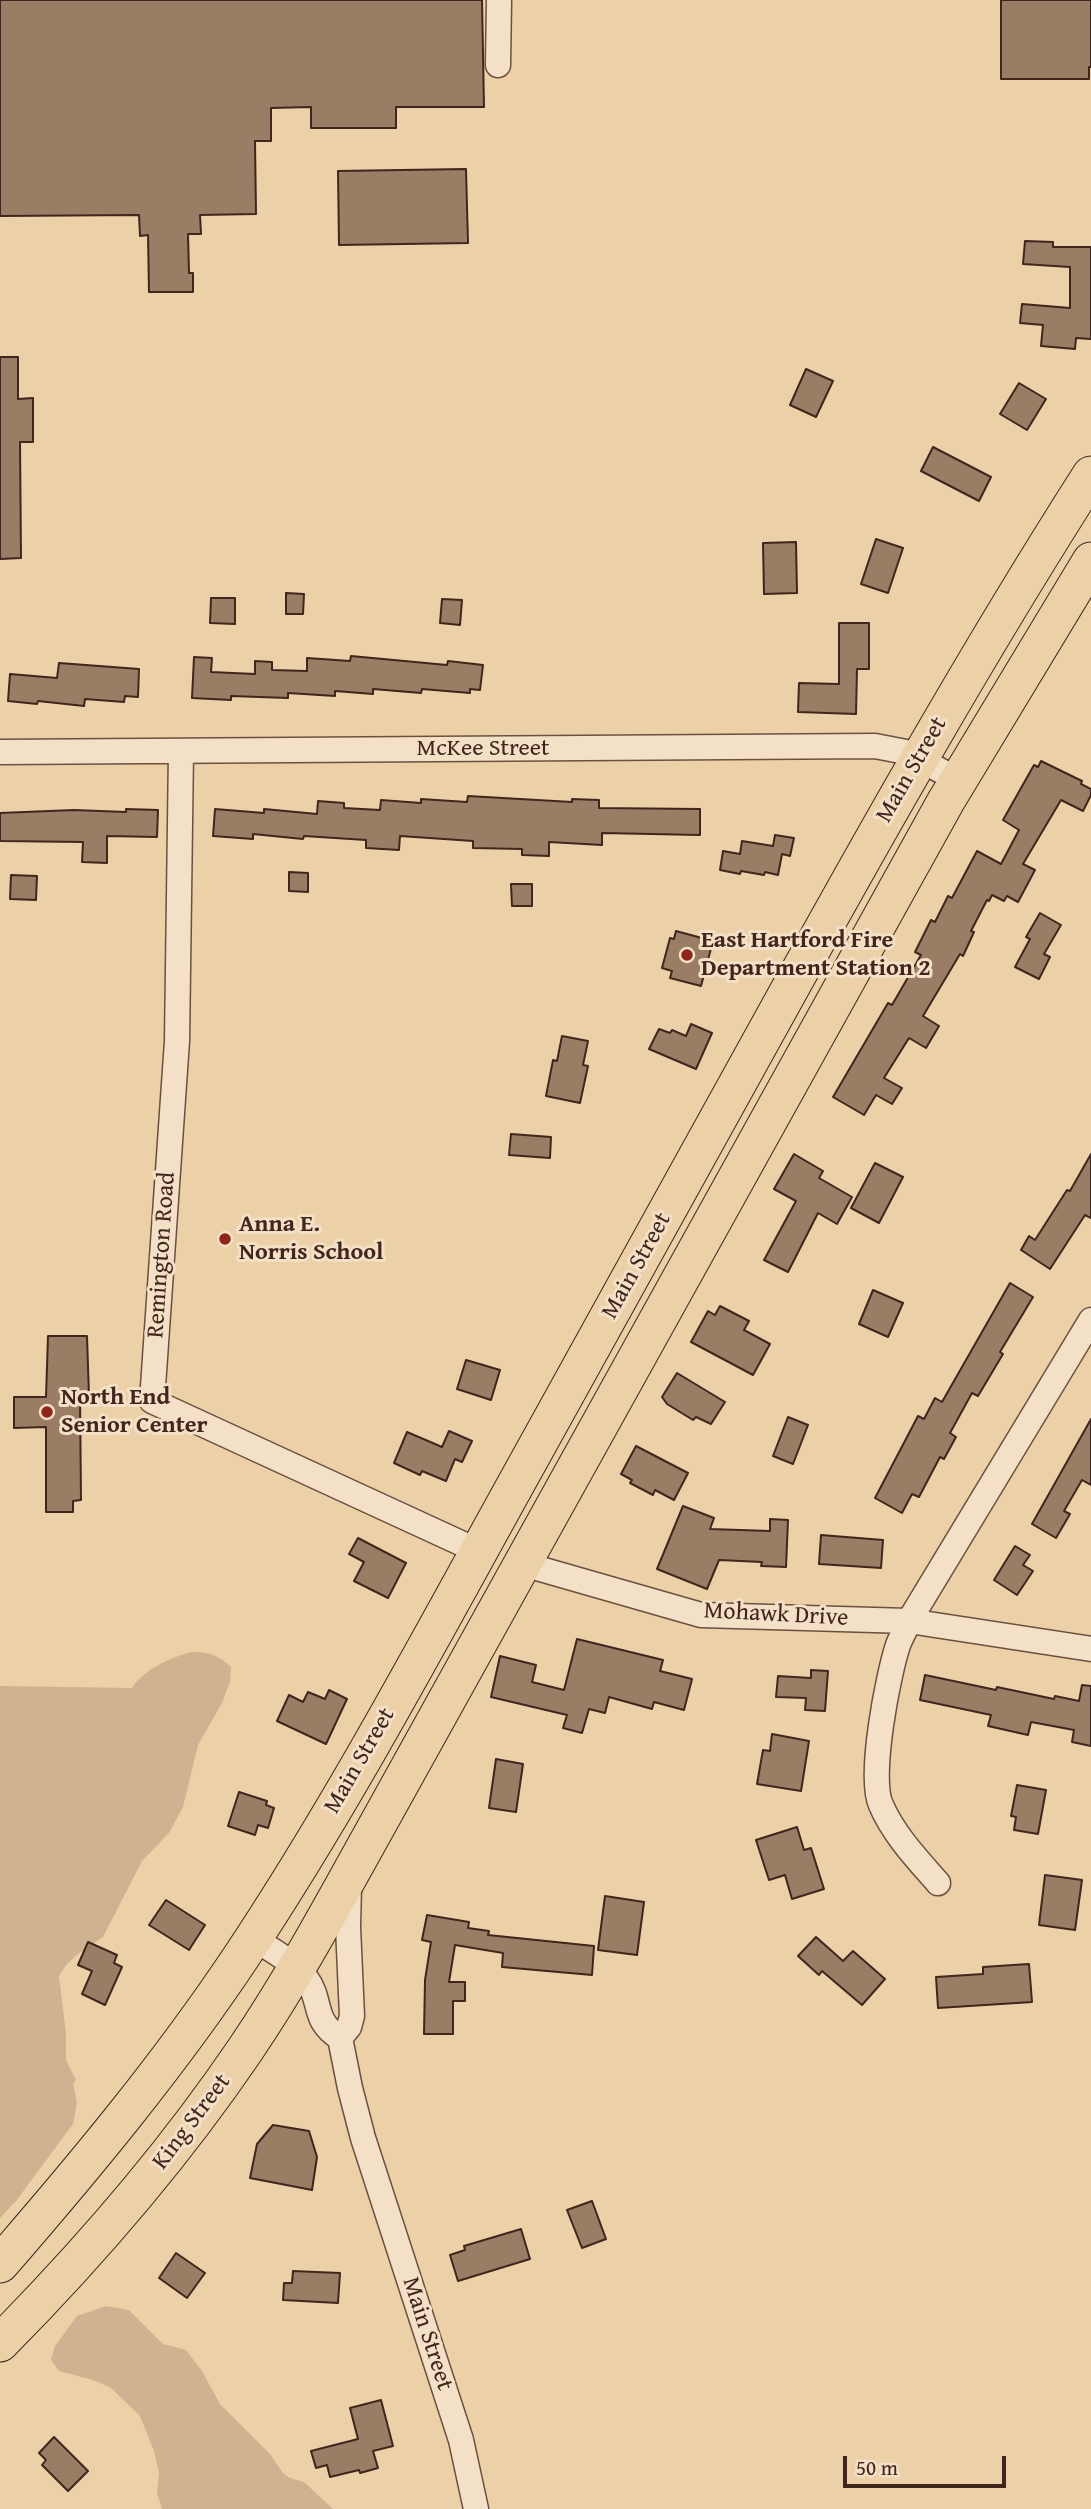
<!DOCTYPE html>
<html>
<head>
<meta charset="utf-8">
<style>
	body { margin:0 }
	#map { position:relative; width:1091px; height:2509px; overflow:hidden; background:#ecd0a8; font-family:"Gentium Book Plus",serif }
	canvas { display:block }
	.scale { position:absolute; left:843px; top:2456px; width:163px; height:32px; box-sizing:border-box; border:4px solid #40261d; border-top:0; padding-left:9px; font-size:21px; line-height:24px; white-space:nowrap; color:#40261d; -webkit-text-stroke:5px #f3e0c6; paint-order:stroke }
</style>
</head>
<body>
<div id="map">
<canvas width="1091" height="2509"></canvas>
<div class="scale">50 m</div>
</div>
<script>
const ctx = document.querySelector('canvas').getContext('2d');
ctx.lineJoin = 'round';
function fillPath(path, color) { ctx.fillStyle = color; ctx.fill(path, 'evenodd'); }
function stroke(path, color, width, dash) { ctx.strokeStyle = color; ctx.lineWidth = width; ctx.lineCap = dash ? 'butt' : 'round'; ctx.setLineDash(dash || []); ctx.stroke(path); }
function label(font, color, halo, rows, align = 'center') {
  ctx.font = font + ' "Gentium Book Plus",serif'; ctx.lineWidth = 6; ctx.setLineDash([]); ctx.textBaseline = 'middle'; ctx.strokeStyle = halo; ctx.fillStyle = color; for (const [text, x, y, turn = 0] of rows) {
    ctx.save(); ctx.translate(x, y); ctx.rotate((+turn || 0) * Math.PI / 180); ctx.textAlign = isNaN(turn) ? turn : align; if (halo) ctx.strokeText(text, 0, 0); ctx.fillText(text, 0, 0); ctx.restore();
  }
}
fillPath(new Path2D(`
	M191,1652C209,1652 218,1655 231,1667L230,1682L222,1703L198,1745L183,1807L169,1833L142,1861L103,1937L78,1954L67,1964L59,1976L66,2034V2060L76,2080L73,2083L77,2103L73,2124L16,2201L0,2218V1686L132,1688C144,1669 170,1658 191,1652Z
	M106,2306L129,2310L163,2344L186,2350L202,2371L220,2404L270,2454L283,2473L290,2478L304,2482L333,2509H162L157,2493L159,2472L154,2451L140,2416L111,2388L93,2380L59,2371L51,2360L55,2346L77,2316Z`), '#cfb390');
const building = new Path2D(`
	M0,0H482L484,107H396V128H311V107L271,108V141H255L256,214L200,215L201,234H188L189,273H193V292H149L148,235L140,236L139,215L0,216Z
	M1001,0H1091V67H1089V79H1001Z
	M466,169L468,243L339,245L338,171Z
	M1025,241L1053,242V247H1091V339L1076,338L1075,349L1041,346L1043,325L1020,323L1022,304L1070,308V267L1023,264Z
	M0,357H18V399L33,398V442H20L21,558L0,559Z
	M806,369L833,381L816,417L790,405Z
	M1019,383L1046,399L1027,430L1000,414Z
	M933,447L991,477L979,501L921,471Z
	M876,539L903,548L888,593L861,584Z
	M796,542L797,593L764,594L763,543Z
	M286,593L304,594L303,614H286Z
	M211,598H235V624L210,623Z
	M442,599L462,600L460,625L440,623Z
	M839,623H869V669H857L856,714L798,712L799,683L839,684Z
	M351,656L447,665L448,661L483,665L480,690L470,689V693L422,689L421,693L373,689V694L335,691V696L288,693V698L231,696V700L192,698L194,657L212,658L211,672L255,674V661L272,662V670L307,671V658L350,661Z
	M59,663L139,669L138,697L125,696L124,702L85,699L84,706L38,701L37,704L8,701L10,674L57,678Z
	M1041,761L1082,781L1081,784L1091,789V795L1083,811L1061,800L1023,864L1035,870L1018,902L1007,896L1004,901L992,895L989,901L987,900L971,931L974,932L963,956L960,954L923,1016L939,1026L926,1048L909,1038L884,1078L902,1088L892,1104L876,1095L864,1115L833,1097L888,1003L892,1005L921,955L915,952L931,920L935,922L948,896L952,898L977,851L1001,864L1019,830L1003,820L1034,765L1038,767Z
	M468,796L572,802V799L599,800V808L700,809V835L602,833V845L549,842V856L522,855V849L473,848V841L400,836L399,850L366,848V840L304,836L303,839L253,834V839L213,836L215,809L264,813V809L317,814L318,801L344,803V808L380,810L381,800L421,803V799L467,802Z
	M126,809L158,810L157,837L107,836V863L82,862L83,842L0,841V813L74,810L126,812Z
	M775,835L794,838L790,856L782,854L778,875L765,872L764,875L741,871L740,874L720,870L723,851L740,854L742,841L773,846Z
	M289,872L308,873V892L289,891Z
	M11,875L37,876L36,900L10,899Z
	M511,884H532V906H512Z
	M1040,913L1061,925L1044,954L1050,957L1039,979L1015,967L1030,939L1026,937Z
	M676,931L713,941L701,986L670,978L672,971L662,968L670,938L674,939Z
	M691,1024L712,1033L696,1069L649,1049L659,1029L670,1033L672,1030L686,1036Z
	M562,1036L588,1041L583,1065L588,1066L580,1103L546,1096L553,1060L557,1061Z
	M511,1134L551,1137L550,1158L509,1155Z
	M794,1154L823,1171L819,1178L852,1197L837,1224L818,1213L788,1272L764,1260L796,1201L774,1189Z
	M1091,1154V1218L1085,1215L1050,1269L1021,1250L1029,1236L1035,1240L1067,1190L1070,1191Z
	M875,1163L903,1177L879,1223L851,1208Z
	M1010,1283L1033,1297L1000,1352L1003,1354L978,1396L972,1393L950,1433L956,1437L944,1459L940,1457L919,1497L912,1494L902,1513L875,1498L918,1416L924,1419L935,1398L942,1402Z
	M873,1290L903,1303L888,1337L859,1324Z
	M720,1306L749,1321L744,1330L770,1344L753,1375L691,1342L708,1311L715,1315Z
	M48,1336H87L89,1396H80L81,1500L73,1501V1512H46V1427L14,1428V1397H46Z
	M466,1360L500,1370L491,1400L457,1389Z
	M677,1373L725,1402L711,1424L696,1417L693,1420L667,1404L662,1397Z
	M788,1417L808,1425L793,1464L773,1456Z
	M1091,1419V1485L1082,1480L1064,1511L1070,1514L1056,1538L1032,1524Z
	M449,1431L472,1441L462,1462L455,1459L446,1481L422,1471L420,1475L394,1463L407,1432L442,1447Z
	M636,1446L688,1473L674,1500L655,1490L653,1495L630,1483L632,1480L621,1474Z
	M683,1506L714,1518L710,1529L770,1531V1519L788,1520L786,1567L761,1566L762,1562L719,1560L707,1589L657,1569Z
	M821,1535L883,1540L881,1568L819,1564Z
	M358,1538L406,1563L388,1598L354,1581L364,1562L349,1554Z
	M1015,1546L1030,1555L1023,1565L1033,1571L1017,1595L994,1580Z
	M577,1639L663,1660L660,1671L692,1679L684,1710L654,1702L652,1709L609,1697L605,1713L589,1709L582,1733L563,1728L567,1715L491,1697L500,1656L536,1665L532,1682L564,1690Z
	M811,1670L828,1671L825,1711L805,1710L806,1698L776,1697L778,1676L811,1678Z
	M925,1675L996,1690L997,1687L1054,1699L1055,1696L1079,1701L1082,1685L1091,1686V1746L1072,1742L1074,1730L1031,1722L1028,1735L988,1726L991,1715L920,1700Z
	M329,1690L347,1699L326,1744L277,1721L289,1695L303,1702L308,1692L325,1699Z
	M772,1734L809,1741L801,1791L757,1784L763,1750L770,1751Z
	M496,1759L523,1764L516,1812L489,1808Z
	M1017,1785L1046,1790L1038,1834L1014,1830L1016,1817L1011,1816Z
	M239,1792L267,1801L266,1805L274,1808L268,1828L258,1825L255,1835L228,1826Z
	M797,1827L804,1850L811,1848L824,1889L792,1899L785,1875L769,1880L756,1840Z
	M1045,1875L1082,1880L1075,1930L1039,1925Z
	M605,1896L644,1902L637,1955L598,1950Z
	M166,1900L205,1925L189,1950L149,1925Z
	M427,1915L469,1922L468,1928L489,1931L488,1935L594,1946L592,1975L502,1967L503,1953L455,1945L449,1982H465V2001H453V2034H424L425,1980L431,1942L422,1940Z
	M816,1937L843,1961L853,1951L885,1979L862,2005L822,1971L819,1975L798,1956Z
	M88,1942L117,1955L114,1963L122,1967L105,2005L82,1994L92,1971L78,1965Z
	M1029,1964L1032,2002L938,2008L936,1977L983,1974V1967Z
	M273,2125L309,2131L317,2157L312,2190L250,2178L257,2144Z
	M592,2201L606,2239L582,2248L567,2210Z
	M521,2229L530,2259L458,2281L450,2255L465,2250L464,2246Z
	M176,2253L205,2273L187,2298L159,2278Z
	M293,2271L340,2273L338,2303L283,2300L284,2283H292Z
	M381,2400L393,2446L373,2451L378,2468L360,2473L359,2470L330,2477L327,2465L316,2468L311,2451L358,2439L350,2408Z
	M54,2437L88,2471L68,2491L42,2465L46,2460L39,2453Z`);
fillPath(building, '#997e65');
stroke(building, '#40261d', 2);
const minor = new Path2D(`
	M498,65L499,0
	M181,751L177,1041L152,1401L478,1551
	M0,752L875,746L906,752L958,780
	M523,1564L701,1615L909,1621L1091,1649
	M938,1883C917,1859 894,1835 881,1805C868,1778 888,1675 898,1645C901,1637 906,1629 909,1621L1091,1320
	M253,1938C271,1950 293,1961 306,1978C323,2001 311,2020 340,2038L350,2088L363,2138L461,2440L476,2509
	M340,2038L349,2027L352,2016L348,1927L349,1885`);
const highway = new Path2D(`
	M0,2264C85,2166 169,2065 241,1957C348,1796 438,1624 532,1455C615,1304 699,1154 782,1003C881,824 981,647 1091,475
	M0,2343C90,2252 173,2156 245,2050C287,1988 323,1923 359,1858L946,801L1091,561`);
stroke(minor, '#6b5040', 27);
stroke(highway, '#40261d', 39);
stroke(minor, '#f3e0c6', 24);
stroke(highway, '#ecd0a8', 37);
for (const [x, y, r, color] of [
	[687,955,7,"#8f2418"],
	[225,1239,7,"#8f2418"],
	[47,1412,7,"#8f2418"]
]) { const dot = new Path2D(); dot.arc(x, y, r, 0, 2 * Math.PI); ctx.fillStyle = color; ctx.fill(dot); stroke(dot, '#f3e0c6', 2.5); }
label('24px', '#40261d', '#f3e0c6', [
	["McKee Street",483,749],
	["Main Street",912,770,-60],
	["Remington Road",162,1255,-86],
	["Main Street",637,1266,-61],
	["Mohawk Drive",776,1615,3],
	["Main Street",360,1761,-60],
	["King Street",192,2122,-53],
	["Main Street",427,2334,72]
]);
label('bold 24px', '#40261d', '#f3e0c6', [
	["East Hartford Fire",701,941],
	["Department Station 2",701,969],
	["Anna E.",239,1225],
	["Norris School",239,1253],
	["North End",61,1398],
	["Senior Center",61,1426]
], 'left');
</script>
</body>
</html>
